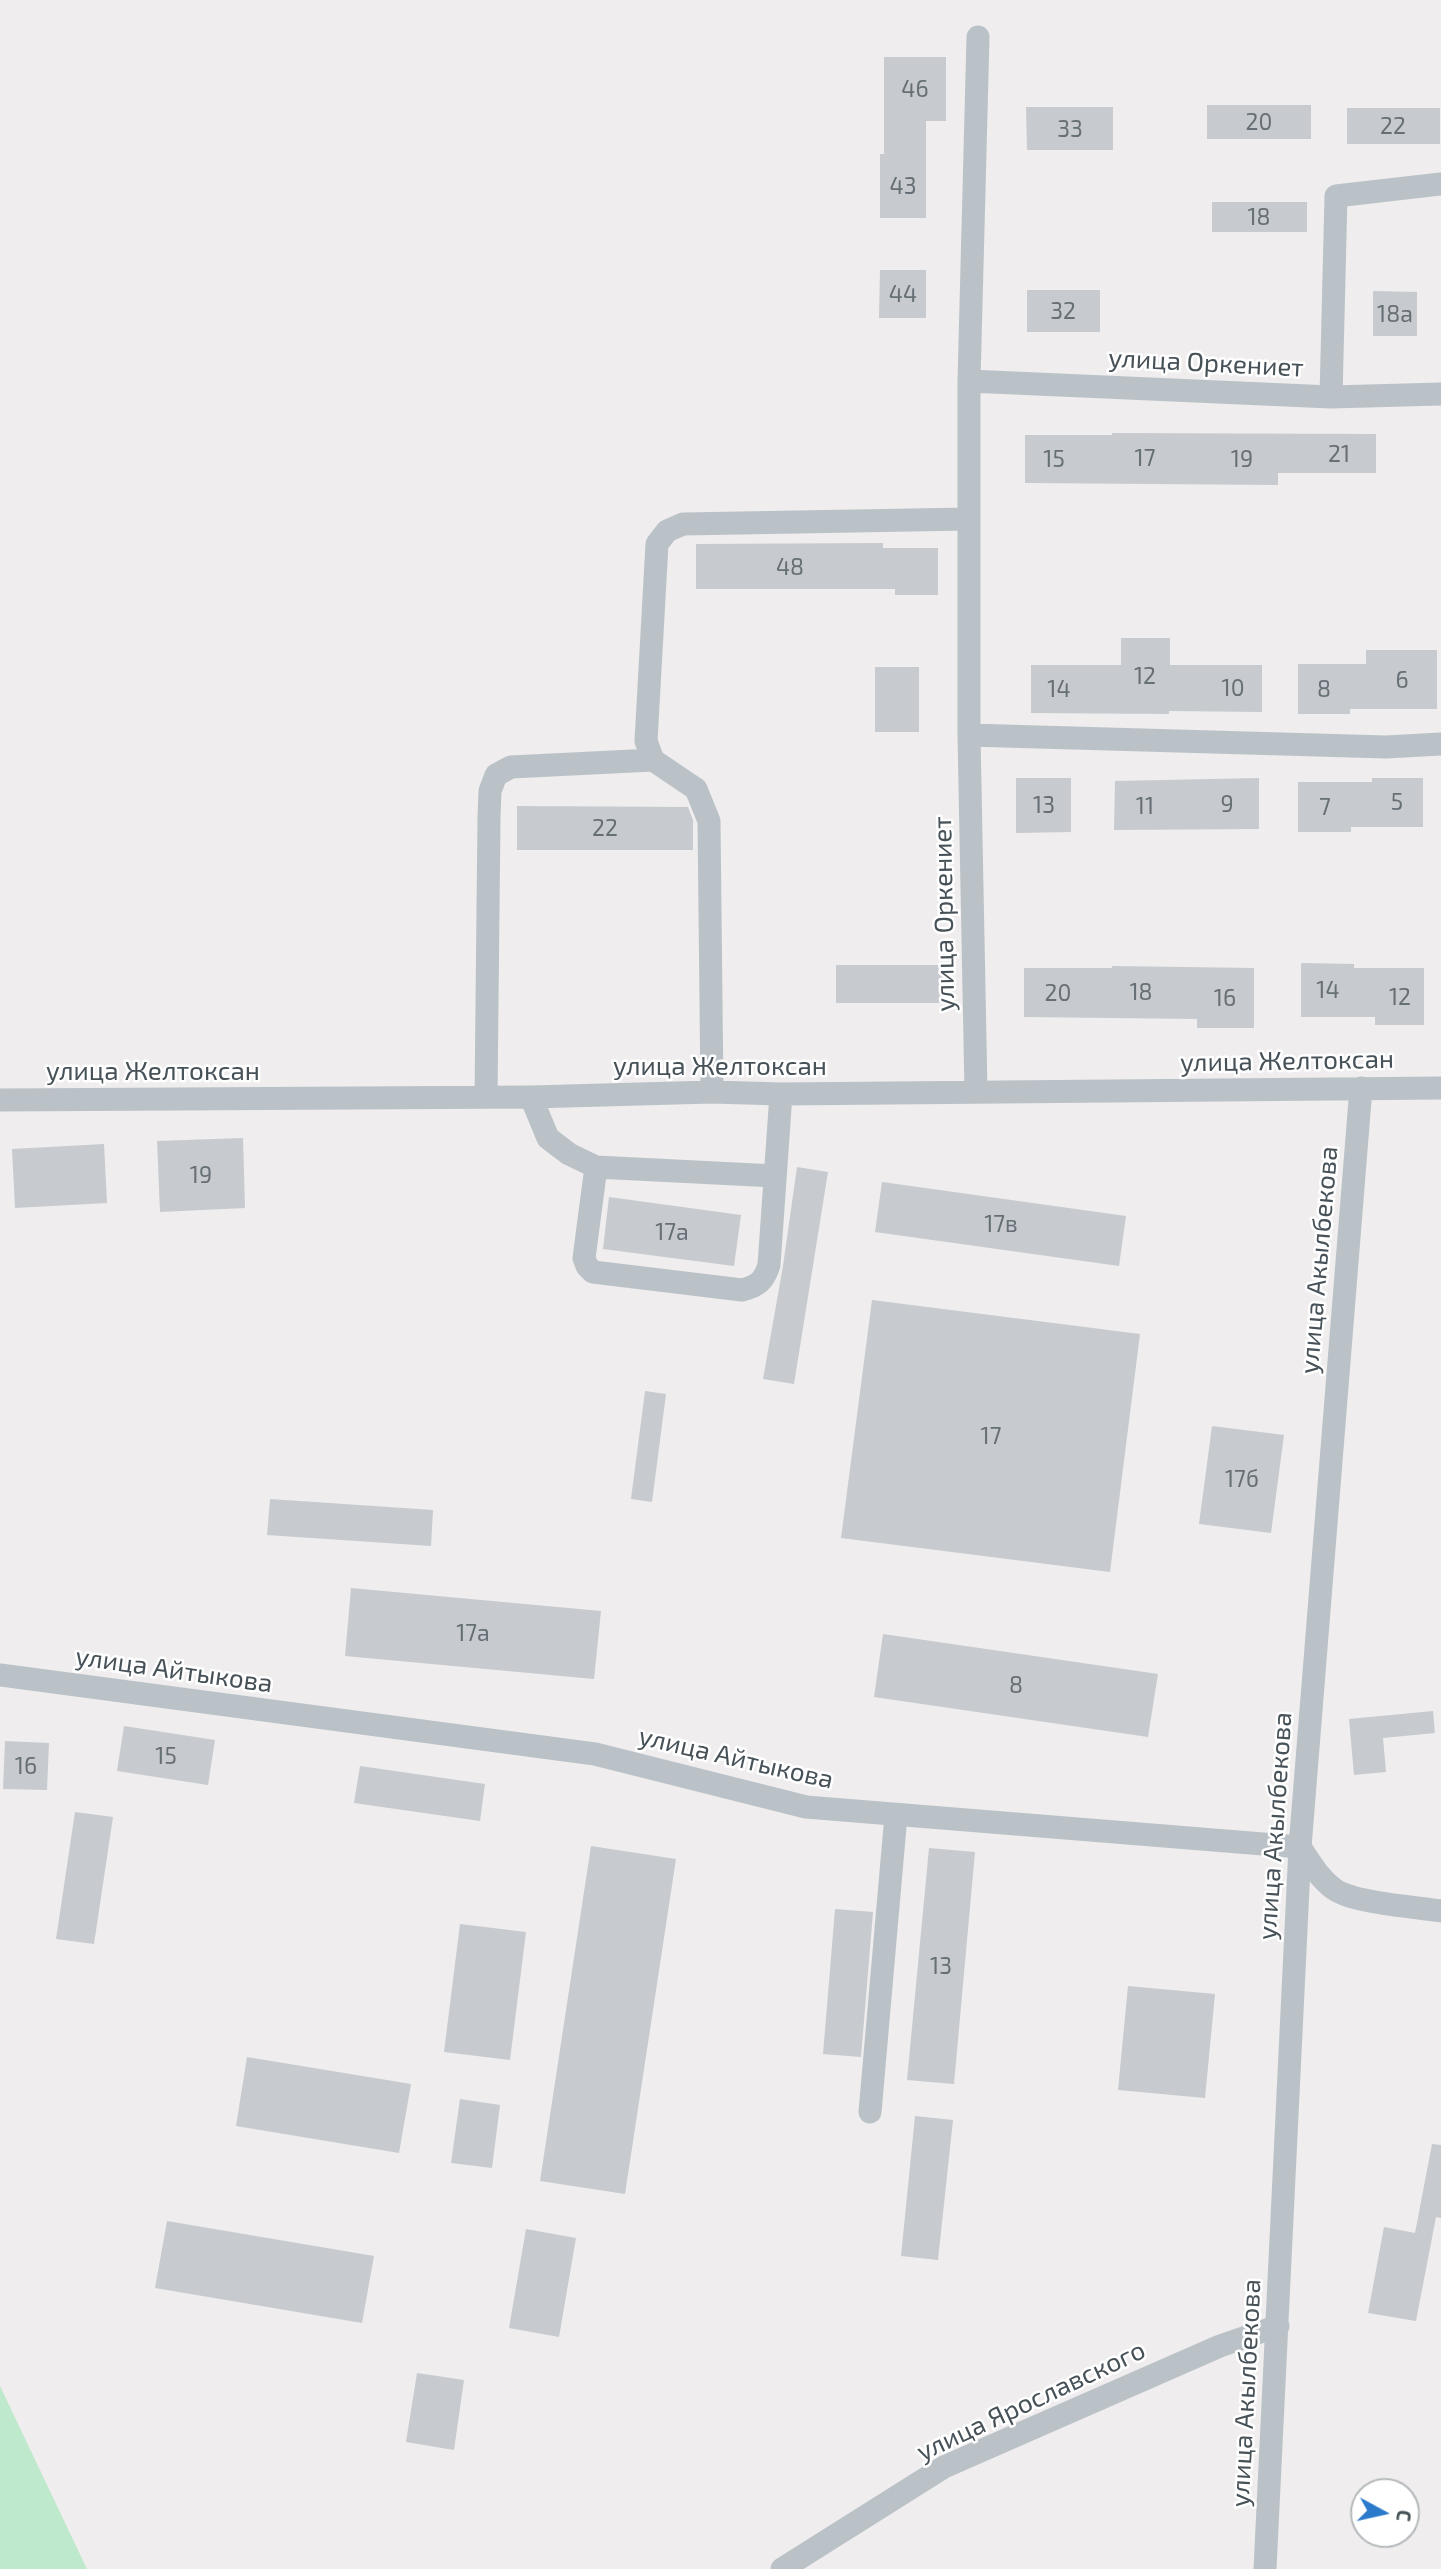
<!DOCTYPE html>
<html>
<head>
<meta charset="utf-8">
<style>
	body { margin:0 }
	#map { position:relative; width:1441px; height:2569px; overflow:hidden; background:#efeded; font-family:"Exo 2",sans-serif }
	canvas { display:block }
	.north { position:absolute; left:1350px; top:2478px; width:70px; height:70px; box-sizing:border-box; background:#fff; border:2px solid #b5b9bc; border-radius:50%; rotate:98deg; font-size:19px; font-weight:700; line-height:28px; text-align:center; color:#475158 }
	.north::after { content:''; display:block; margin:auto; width:24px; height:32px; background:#2b7acb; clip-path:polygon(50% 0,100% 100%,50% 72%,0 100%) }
</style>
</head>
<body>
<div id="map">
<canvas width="1441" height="2569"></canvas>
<div class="north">С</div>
</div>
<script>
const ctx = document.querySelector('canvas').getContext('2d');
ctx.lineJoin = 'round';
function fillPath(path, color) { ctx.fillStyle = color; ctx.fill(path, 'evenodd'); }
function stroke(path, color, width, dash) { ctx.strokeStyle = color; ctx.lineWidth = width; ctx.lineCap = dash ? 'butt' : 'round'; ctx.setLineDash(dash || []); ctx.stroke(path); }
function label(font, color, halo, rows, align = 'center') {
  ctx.font = font + ' "Exo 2",sans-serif'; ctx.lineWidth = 5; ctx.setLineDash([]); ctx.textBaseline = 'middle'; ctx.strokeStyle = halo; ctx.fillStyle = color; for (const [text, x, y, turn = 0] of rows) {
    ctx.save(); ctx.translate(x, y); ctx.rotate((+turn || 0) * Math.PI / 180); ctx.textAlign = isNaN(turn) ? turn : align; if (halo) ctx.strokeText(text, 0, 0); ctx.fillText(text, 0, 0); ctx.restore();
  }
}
fillPath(new Path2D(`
	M0,2386L87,2569H0Z`), '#bfe9cd');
fillPath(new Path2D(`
	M884,57H946V121H926V218H880V154H884Z
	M1207,105H1311V139H1207Z
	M1026,107H1113V150H1027Z
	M1347,108H1440V144H1347Z
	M1212,202H1307V232H1212Z
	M880,270H926V318H879Z
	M1027,290H1100V332H1027Z
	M1373,291L1417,292V336H1373Z
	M1112,433L1376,434V473H1278V485L1025,483V435H1112Z
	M883,543V548H938V595H895V589H696V544Z
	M1121,638H1170V665H1262V712L1169,711V714L1031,713V665H1121Z
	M1366,650H1437V709H1350V714H1298V664H1366Z
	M875,667H919V732H875Z
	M1016,778H1071V832L1016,833Z
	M1259,778V829L1114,830L1115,781Z
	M1372,778H1423V827H1351V832H1298V782H1372Z
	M517,806L688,807L693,820V850H517Z
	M1301,963L1354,964V968H1424V1025H1375V1017H1301Z
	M836,965H943L944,1003H836Z
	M1112,966L1254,968V1028H1197V1019L1024,1017V968H1112Z
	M243,1138L245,1208L160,1212L157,1141Z
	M104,1144L107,1203L15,1208L12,1149Z
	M797,1167L828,1172L794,1384L763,1379L783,1266Z
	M882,1182L1126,1216L1119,1266L875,1232Z
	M609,1197L741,1215L734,1266L603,1249Z
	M872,1300L1140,1334L1110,1572L841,1538Z
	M645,1391L666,1394L652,1502L631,1499Z
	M1212,1426L1284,1435L1271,1533L1199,1524Z
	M270,1499L433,1510L431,1546L267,1535Z
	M351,1588L601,1611L594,1679L345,1656Z
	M883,1634L1158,1674L1148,1737L874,1697Z
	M1433,1711L1435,1733L1383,1738L1386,1772L1354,1775L1349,1719Z
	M124,1726L215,1740L208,1785L117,1771Z
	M5,1741L49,1743L47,1790L3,1789Z
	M360,1766L485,1784L480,1821L354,1803Z
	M75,1812L113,1817L94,1944L56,1939Z
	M591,1846L676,1859L625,2194L540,2181Z
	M929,1848L975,1852L954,2084L907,2080Z
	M835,1909L873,1912L861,2057L823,2054Z
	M460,1924L526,1932L510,2060L444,2052Z
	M1128,1986L1215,1994L1205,2098L1118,2090Z
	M247,2057L411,2084L399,2153L236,2126Z
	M460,2099L500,2105L492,2168L451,2163Z
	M915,2116L953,2120L938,2260L901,2256Z
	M1432,2144L1441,2145V2218L1436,2217L1416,2321L1368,2313L1384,2227L1415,2233Z
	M167,2221L374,2256L362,2323L155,2288Z
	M526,2229L576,2238L559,2337L509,2328Z
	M417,2373L464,2380L454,2450L406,2442Z`), '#c7cacf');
stroke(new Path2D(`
	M969,381L1331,397L1441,394
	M1331,397L1336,196L1441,184
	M969,735L1386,747L1441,744
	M712,1092L709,821L696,789L653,760L646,741L657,544L667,531L683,524L969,519
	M976,1092L969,735V381L978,37
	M486,1097L489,817L490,791L496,775L511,767L653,760
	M531,1097L548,1138L569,1154L596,1167L584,1258L587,1266L593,1272L742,1290C758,1286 764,1281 769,1265L781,1094
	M0,1100L531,1097L712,1092L781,1094L1441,1088
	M596,1167L775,1176
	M0,1675L595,1754L806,1807L1300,1847C1310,1862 1319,1878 1334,1889C1353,1903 1416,1907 1441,1911
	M870,2112L896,1815
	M782,2569L944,2467L1220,2346L1278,2326
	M1265,2569L1300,1847L1361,1088`), '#bac2c8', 23);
label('23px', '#676f76', null, [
	["46",915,89],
	["20",1259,122],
	["22",1393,126],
	["33",1070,129],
	["43",903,186],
	["18",1259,217],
	["44",903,294],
	["32",1063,311],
	["18а",1395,314],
	["21",1339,454],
	["17",1145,458],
	["15",1054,459],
	["19",1242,459],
	["48",790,567],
	["12",1145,676],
	["6",1402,680],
	["10",1233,688],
	["14",1059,689],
	["8",1324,689],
	["5",1397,802],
	["9",1227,804],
	["13",1044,805],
	["11",1145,806],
	["7",1325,807],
	["22",605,828],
	["14",1328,990],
	["18",1141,992],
	["20",1058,993],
	["12",1400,997],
	["16",1225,998],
	["19",201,1175],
	["17в",1001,1224],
	["17а",672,1232],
	["17",991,1436],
	["17б",1242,1479],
	["17а",473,1633],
	["8",1016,1685],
	["15",166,1756],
	["16",26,1766],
	["13",941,1966]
]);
label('26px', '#475158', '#fff', [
	["улица Оркениет",1206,363,3],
	["улица Оркениет",944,914,-91],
	["улица Желтоксан",1287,1061,-1],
	["улица Желтоксан",720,1066],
	["улица Желтоксан",153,1071],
	["улица Акылбекова",1319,1260,-85],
	["улица Айтыкова",174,1670,8],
	["улица Айтыкова",736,1758,13],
	["улица Акылбекова",1275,1826,-86],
	["улица Акылбекова",1246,2393,-87],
	["улица Ярославского",1031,2401,-25]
]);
</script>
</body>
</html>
